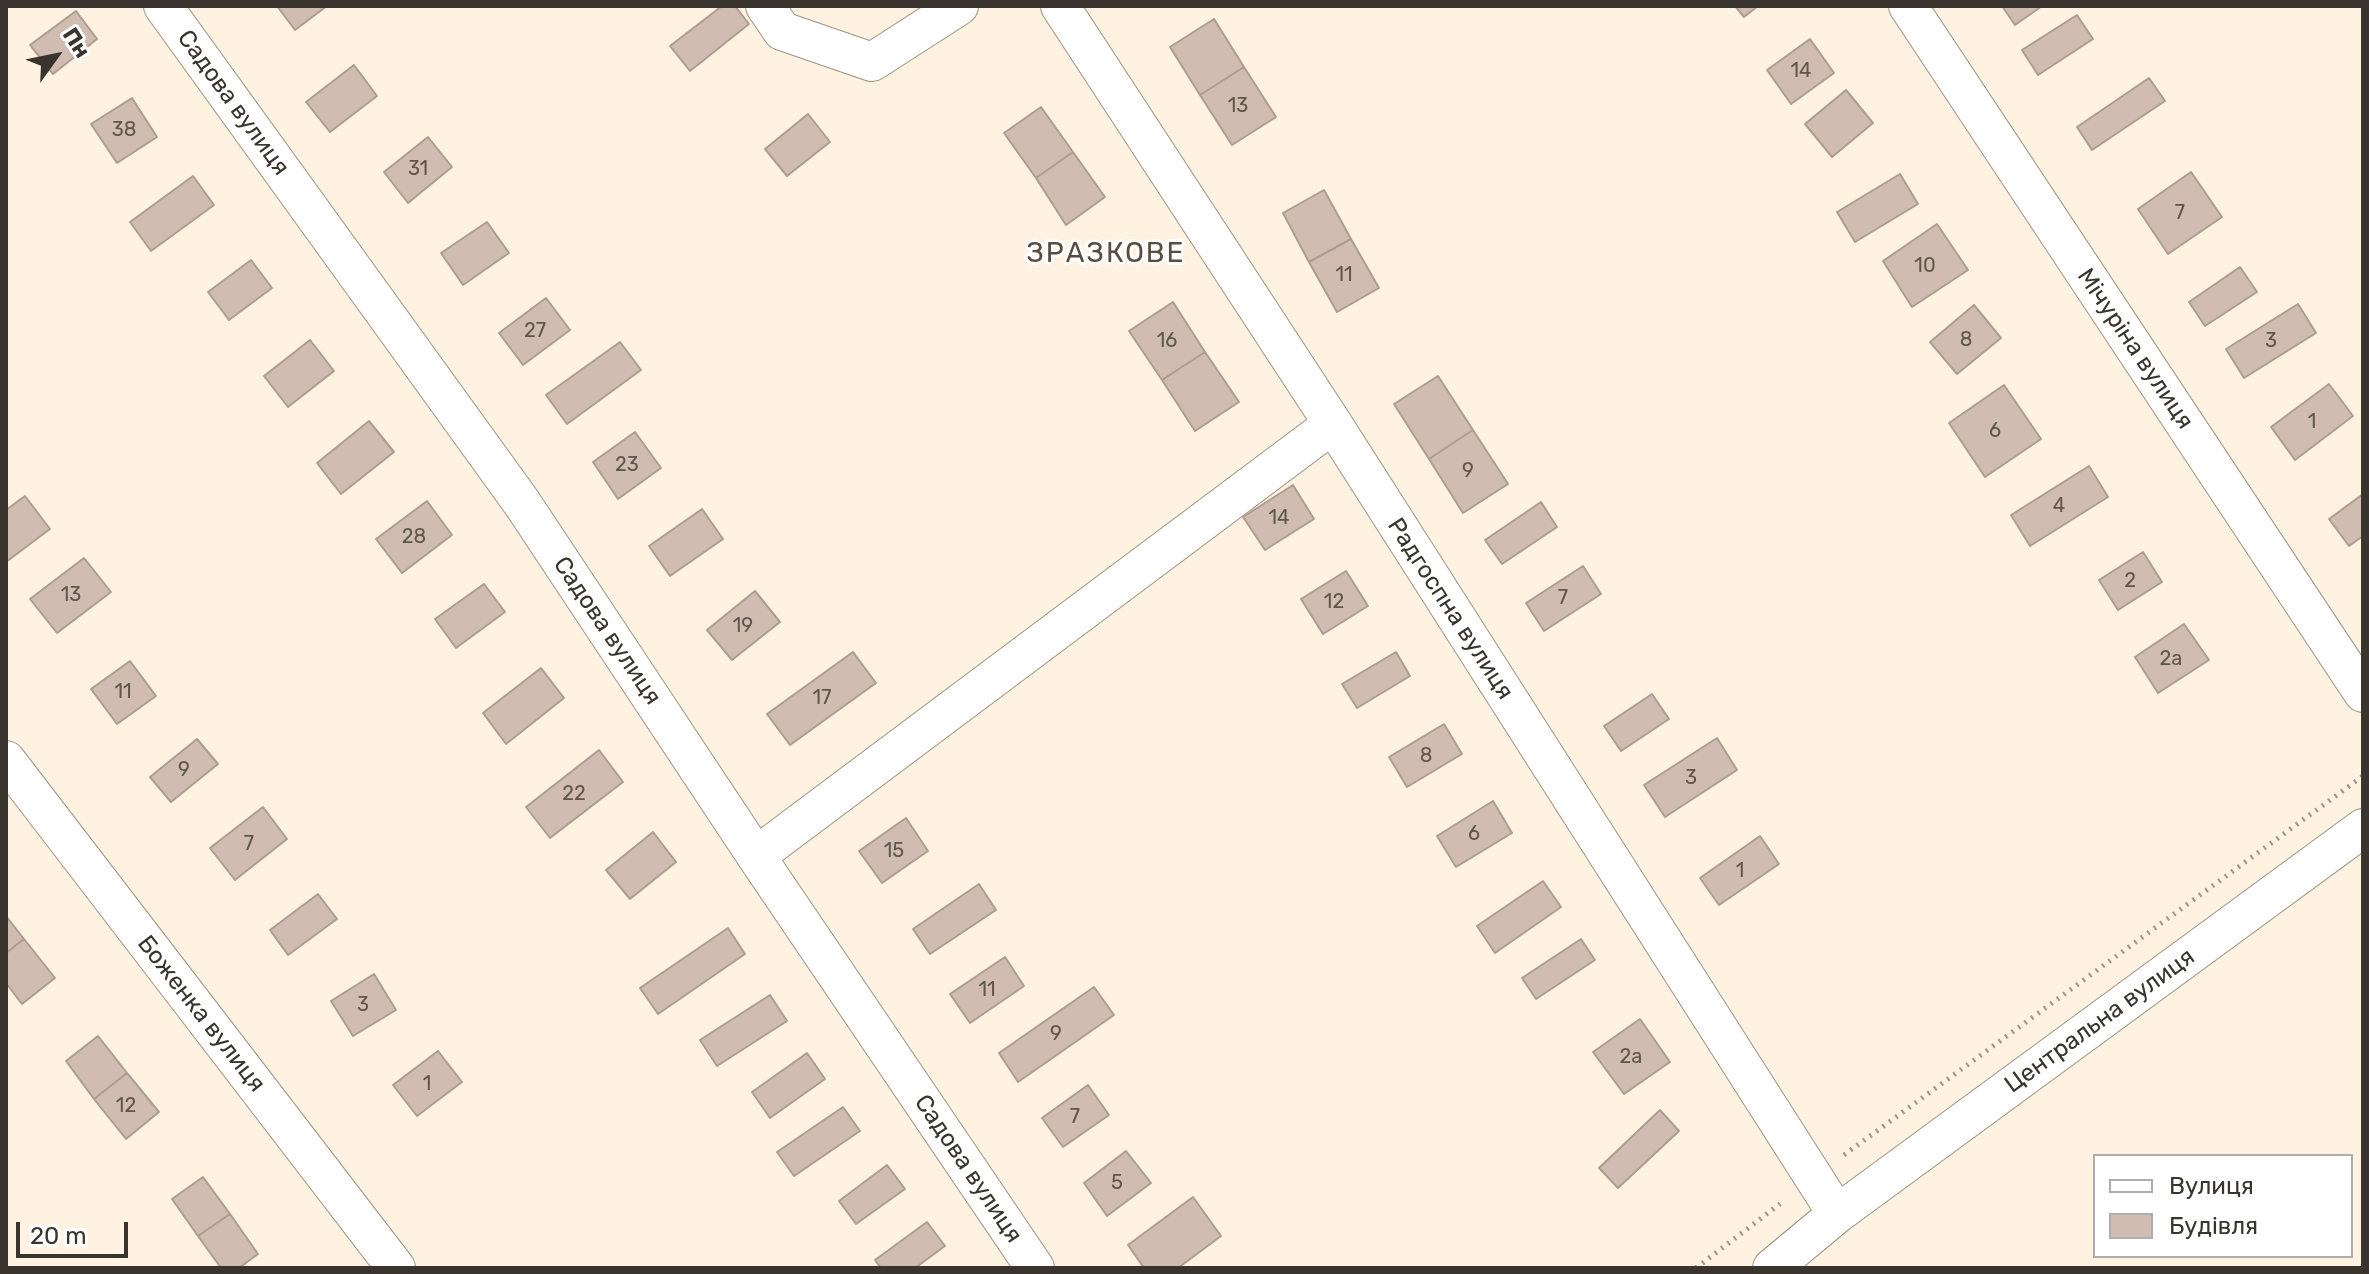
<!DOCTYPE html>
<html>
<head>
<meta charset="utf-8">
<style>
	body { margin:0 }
	#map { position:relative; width:2369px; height:1274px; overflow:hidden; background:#fff2e0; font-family:Rubik,sans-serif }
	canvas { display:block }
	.frame { position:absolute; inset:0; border:8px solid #39342d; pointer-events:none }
	.legend { position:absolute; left:2093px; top:1154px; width:260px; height:104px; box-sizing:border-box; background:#fff; border:2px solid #b0aeab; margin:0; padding:10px 14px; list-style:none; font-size:24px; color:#39342d }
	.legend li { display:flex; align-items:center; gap:16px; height:40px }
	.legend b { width:40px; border:2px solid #b0aeab }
	.north { position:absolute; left:16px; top:16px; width:80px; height:80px; -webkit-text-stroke:6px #fff; paint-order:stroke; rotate:57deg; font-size:22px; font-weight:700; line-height:32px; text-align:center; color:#39342d }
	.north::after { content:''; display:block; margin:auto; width:28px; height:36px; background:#39342d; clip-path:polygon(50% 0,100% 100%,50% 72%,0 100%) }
	.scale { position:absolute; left:16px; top:1222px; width:112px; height:36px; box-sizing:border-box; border:4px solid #39342d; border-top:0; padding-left:10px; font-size:24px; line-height:28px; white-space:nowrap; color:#39342d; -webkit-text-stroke:6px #fff; paint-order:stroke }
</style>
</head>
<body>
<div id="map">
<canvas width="2369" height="1274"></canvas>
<div class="frame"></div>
<ul class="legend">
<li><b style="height:10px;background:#fff"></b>Вулиця</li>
<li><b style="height:22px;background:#d0bcb0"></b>Будівля</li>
</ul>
<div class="north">Пн</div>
<div class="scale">20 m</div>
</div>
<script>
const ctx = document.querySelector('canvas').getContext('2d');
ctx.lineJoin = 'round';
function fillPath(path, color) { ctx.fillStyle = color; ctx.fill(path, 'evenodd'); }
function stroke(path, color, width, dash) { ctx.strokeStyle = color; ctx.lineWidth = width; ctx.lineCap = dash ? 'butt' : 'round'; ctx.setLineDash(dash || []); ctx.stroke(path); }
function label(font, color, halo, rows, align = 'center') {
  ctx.font = font + ' Rubik,sans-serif'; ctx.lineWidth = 6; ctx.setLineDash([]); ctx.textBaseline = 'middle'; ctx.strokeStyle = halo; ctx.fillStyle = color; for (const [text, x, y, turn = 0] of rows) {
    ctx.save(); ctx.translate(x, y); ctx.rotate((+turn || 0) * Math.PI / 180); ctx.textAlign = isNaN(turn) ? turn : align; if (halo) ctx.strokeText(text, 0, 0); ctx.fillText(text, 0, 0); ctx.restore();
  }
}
const building = new Path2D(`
	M277,6H327L295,30Z
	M722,6H735L749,24L690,71L670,46Z
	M1735,6H1758L1744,17Z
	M2002,6H2042L2015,25Z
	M76,11L97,39L53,74L30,45Z
	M2077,15L2093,39L2038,75L2022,50Z
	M1214,19L1244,67L1200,95L1170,47Z
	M1810,39L1834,73L1791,104L1767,70Z
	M354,65L377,96L330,132L306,102Z
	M1244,67L1276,117L1232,145L1200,95Z
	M2149,78L2165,101L2092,150L2077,127Z
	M1846,90L1873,123L1832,157L1805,124Z
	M132,98L157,137L117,163L91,124Z
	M1041,107L1073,152L1036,178L1004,133Z
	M808,114L830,142L787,176L765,149Z
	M428,137L452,167L408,203L384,172Z
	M1073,152L1105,197L1066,225L1036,178Z
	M2191,172L2222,217L2168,254L2138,209Z
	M1900,174L1918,204L1855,242L1837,212Z
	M193,176L214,205L151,251L130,222Z
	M1324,190L1351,239L1309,262L1283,213Z
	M487,222L509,253L463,285L441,253Z
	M1937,224L1968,270L1912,307L1883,261Z
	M1351,239L1379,288L1337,312L1309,262Z
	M251,260L272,288L229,320L208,292Z
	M2240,267L2257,292L2205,326L2189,302Z
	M546,298L570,330L523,365L499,333Z
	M1173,302L1205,352L1162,380L1129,331Z
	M2298,304L2316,333L2244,378L2226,349Z
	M1974,305L2001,338L1957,374L1930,342Z
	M310,340L334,371L288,407L264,376Z
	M620,342L641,370L567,424L546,395Z
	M1205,352L1239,402L1195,431L1162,380Z
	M1438,376L1473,430L1429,459L1394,404Z
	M2329,384L2353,416L2295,460L2271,427Z
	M2004,385L2041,439L1985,477L1949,423Z
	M369,421L394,452L341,494L317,463Z
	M1473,430L1508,484L1463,513L1429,459Z
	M635,432L661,468L618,499L593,462Z
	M2089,466L2108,497L2030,546L2011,515Z
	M1293,485L1314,519L1265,550L1243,517Z
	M2363,494V536L2349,546L2329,519Z
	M25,496L50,529L6,562V510Z
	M427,501L452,535L402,573L376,539Z
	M1541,502L1557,527L1502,564L1485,540Z
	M702,509L723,539L670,576L649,546Z
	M2143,552L2162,582L2118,610L2099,580Z
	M84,558L111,592L57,633L30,599Z
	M1583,566L1601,594L1544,631L1526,603Z
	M1346,571L1368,606L1323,634L1301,599Z
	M484,584L505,612L456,648L435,619Z
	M755,591L780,622L732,660L707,630Z
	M2184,624L2209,660L2158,693L2135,657Z
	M853,652L876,683L790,745L767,714Z
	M1396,652L1410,676L1357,708L1342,684Z
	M130,661L156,696L117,724L91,689Z
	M541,668L564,698L506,744L483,713Z
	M1652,694L1669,719L1621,751L1604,726Z
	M1444,724L1462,754L1407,787L1389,757Z
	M1717,738L1737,770L1665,817L1644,785Z
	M197,739L218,764L171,802L150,777Z
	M599,750L623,782L550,838L526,807Z
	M1493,801L1512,833L1456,867L1437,836Z
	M263,807L287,839L235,880L210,848Z
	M906,818L928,851L882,883L859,851Z
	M653,832L676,862L630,899L606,870Z
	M1760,836L1779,864L1719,905L1700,878Z
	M1543,881L1561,907L1495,953L1477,926Z
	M979,884L996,910L930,954L913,929Z
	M318,894L337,919L288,955L270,930Z
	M6,916L24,939L6,953Z
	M728,928L745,954L658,1014L640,988Z
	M24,939L55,978L22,1004L6,983V953Z
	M1581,939L1595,960L1536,999L1522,978Z
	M1005,957L1024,986L970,1023L950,994Z
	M374,974L396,1010L353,1036L331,1001Z
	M1094,987L1114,1015L1018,1082L999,1053Z
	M770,995L787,1021L717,1066L700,1040Z
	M1640,1019L1670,1062L1624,1094L1593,1052Z
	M98,1036L127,1073L94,1099L66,1061Z
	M438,1051L462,1082L417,1116L393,1085Z
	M807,1053L825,1079L770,1118L752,1092Z
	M127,1073L159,1112L126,1139L94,1099Z
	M1088,1085L1109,1115L1063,1147L1042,1118Z
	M843,1107L860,1131L794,1176L777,1152Z
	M1660,1110L1679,1131L1618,1188L1599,1168Z
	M1126,1151L1151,1183L1107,1216L1084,1183Z
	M887,1165L905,1189L856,1224L839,1201Z
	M203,1177L230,1214L198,1236L172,1199Z
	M1193,1197L1221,1236L1178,1268H1144L1128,1245Z
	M230,1214L258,1254L239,1268H221L198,1236Z
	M927,1222L945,1246L915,1268H881L875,1260Z`);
fillPath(building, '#d0bcb0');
stroke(building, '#af9c90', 2);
const street = new Path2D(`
	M163,6L522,503L756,856L1035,1268
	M765,6L782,31L872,62L959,6
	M1060,6L1333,424L1837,1214
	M1908,6L2363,693
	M6,760L396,1268
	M756,856L1333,424
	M1772,1268L1837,1214L2363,828`);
stroke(street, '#9e9381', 40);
stroke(new Path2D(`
	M1844,1155L2363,776
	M1696,1268L1785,1200`), '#9f9689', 5, [2, 6]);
stroke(street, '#fff', 38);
label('20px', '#5f564e', null, [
	["14",1801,71],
	["13",1238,106],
	["38",124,130],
	["31",418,169],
	["7",2180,213],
	["10",1925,266],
	["11",1344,275],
	["27",535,331],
	["8",1966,340],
	["16",1167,341],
	["3",2271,341],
	["1",2312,422],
	["6",1995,431],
	["23",627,465],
	["9",1468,471],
	["4",2059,506],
	["14",1279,518],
	["28",414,537],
	["2",2130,581],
	["13",71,595],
	["7",1563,598],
	["12",1334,602],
	["19",743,626],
	["2а",2171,659],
	["11",123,692],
	["17",822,698],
	["8",1426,756],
	["9",184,770],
	["3",1691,778],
	["22",574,794],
	["6",1474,834],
	["7",249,844],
	["15",894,851],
	["1",1740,871],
	["11",987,990],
	["3",363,1005],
	["9",1056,1034],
	["2а",1631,1057],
	["1",427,1084],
	["12",126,1106],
	["7",1075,1117],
	["5",1117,1183]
]);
label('24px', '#39342d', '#fff', [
	["Садова вулиця",233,103,54],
	["Мічуріна вулиця",2135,349,56],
	["Радгоспна вулиця",1450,609,57],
	["Садова вулиця",607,631,56],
	["Боженка вулиця",201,1014,52],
	["Центральна вулиця",2100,1021,-36],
	["Садова вулиця",968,1169,56]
]);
ctx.letterSpacing = '2px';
label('28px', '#584d3e', '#fff', [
	["ЗРАЗКОВЕ",1106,254]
]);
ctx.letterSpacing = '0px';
</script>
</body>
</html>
